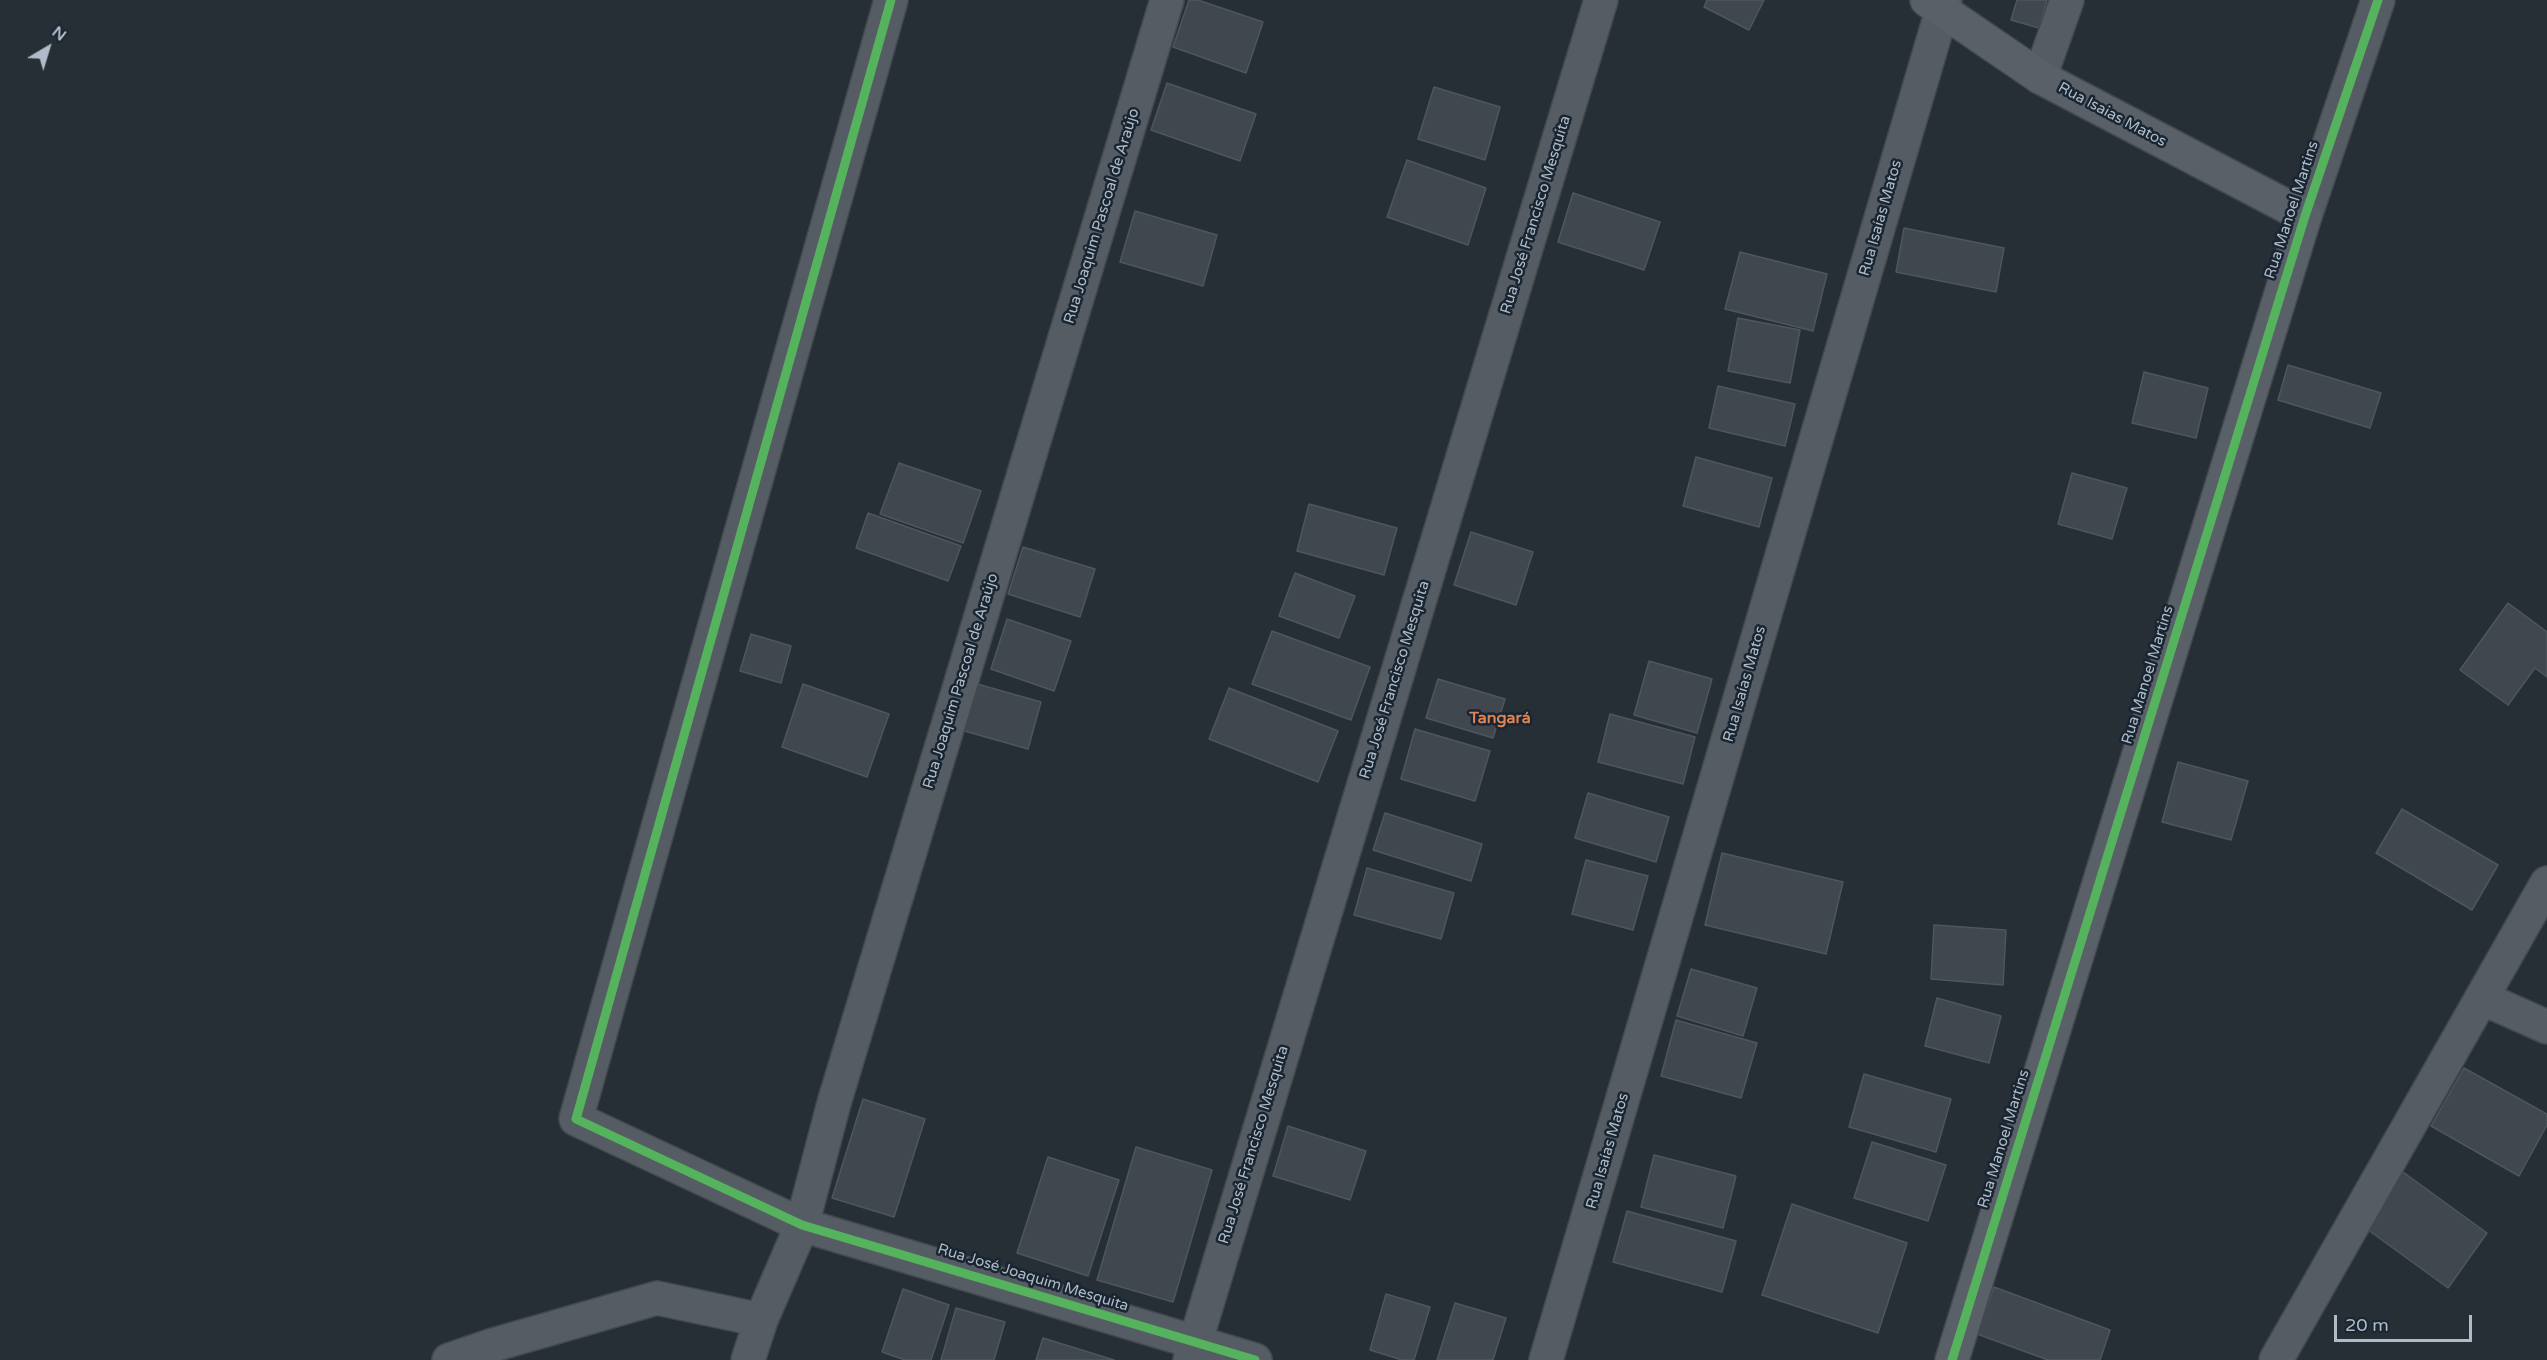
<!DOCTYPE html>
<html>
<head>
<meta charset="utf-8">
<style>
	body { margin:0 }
	#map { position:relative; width:2547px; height:1360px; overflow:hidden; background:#262e36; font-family:"Varela Round",sans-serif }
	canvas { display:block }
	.north { position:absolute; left:18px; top:18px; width:60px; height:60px; -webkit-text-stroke:4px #192531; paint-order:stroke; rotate:38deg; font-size:16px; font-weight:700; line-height:24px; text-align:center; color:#afbbc8 }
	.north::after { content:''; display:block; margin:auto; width:21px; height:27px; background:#afbbc8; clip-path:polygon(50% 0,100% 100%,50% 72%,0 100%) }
	.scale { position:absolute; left:2334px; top:1315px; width:138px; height:27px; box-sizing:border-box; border:3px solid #afbbc8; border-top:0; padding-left:8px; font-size:18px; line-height:21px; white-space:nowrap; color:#afbbc8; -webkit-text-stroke:4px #192531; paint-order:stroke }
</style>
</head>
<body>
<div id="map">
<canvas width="2547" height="1360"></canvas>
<div class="north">N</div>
<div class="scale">20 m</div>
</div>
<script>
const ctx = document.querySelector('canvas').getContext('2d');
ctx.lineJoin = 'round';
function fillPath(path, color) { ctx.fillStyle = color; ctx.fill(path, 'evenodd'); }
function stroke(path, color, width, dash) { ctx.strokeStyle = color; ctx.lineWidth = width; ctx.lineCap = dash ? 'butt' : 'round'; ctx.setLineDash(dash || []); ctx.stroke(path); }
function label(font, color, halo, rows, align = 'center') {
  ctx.font = font + ' "Varela Round",sans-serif'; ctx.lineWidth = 5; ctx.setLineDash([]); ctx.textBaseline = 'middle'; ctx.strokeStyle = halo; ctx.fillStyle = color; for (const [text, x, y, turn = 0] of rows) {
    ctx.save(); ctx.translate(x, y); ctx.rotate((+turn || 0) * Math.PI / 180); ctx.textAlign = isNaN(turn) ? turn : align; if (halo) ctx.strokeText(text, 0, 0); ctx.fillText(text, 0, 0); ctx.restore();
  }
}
const building = new Path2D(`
	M1189,0H1198L1263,22L1246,73L1173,47Z
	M1707,0H1764L1749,30L1704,7Z
	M2017,0H2047L2039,28L2011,20Z
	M1167,83L1256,114L1240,161L1151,130Z
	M1434,87L1500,107L1485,160L1418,139Z
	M1407,160L1486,188L1468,245L1387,217Z
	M1573,193L1660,222L1644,270L1558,242Z
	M1135,211L1217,235L1203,286L1120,262Z
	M1904,228L2004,248L1996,292L1896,272Z
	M1740,252L1827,274L1813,331L1725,309Z
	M1738,318L1800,330L1790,383L1728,371Z
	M2288,365L2381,393L2370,428L2278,400Z
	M2144,372L2208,388L2196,438L2132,423Z
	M1718,386L1795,404L1785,446L1709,428Z
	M1696,457L1772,478L1759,527L1683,506Z
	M899,463L981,491L963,543L880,514Z
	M2072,473L2127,488L2112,539L2058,524Z
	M1309,504L1397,528L1384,575L1297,551Z
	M868,513L961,546L948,581L856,548Z
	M1471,532L1533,552L1516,605L1454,585Z
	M1023,547L1095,569L1080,617L1008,594Z
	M1295,573L1355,596L1339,638L1279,616Z
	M2508,603L2547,632V677L2535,668L2508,705L2460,670Z
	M1007,619L1071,641L1054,691L991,669Z
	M1272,631L1370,667L1351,720L1252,684Z
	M751,634L791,646L781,683L740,671Z
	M1649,661L1712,679L1697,733L1634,715Z
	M1438,679L1505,699L1493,738L1426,718Z
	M974,683L1041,702L1028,749L961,730Z
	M803,684L889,714L867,777L782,747Z
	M1229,688L1338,731L1318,782L1209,739Z
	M1610,714L1695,737L1683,784L1598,762Z
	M1415,729L1490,751L1475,801L1401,779Z
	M2178,762L2248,781L2231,840L2162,822Z
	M1588,793L1669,817L1656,862L1575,838Z
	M2402,809L2498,865L2472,910L2376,853Z
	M1385,813L1482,844L1471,881L1373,850Z
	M1722,853L1843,882L1826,954L1705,925Z
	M1586,860L1648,876L1633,930L1572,914Z
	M1367,868L1454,893L1441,939L1354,915Z
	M1934,925L2006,930L2003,985L1931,979Z
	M1691,969L1757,988L1743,1036L1677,1016Z
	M1937,998L2001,1016L1989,1063L1925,1046Z
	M1676,1020L1757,1043L1741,1098L1661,1076Z
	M2464,1068L2547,1114V1125L2519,1176L2431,1126Z
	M1864,1074L1951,1099L1936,1152L1849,1127Z
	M863,1099L925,1119L894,1217L832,1198Z
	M1288,1126L1366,1151L1350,1200L1273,1176Z
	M1872,1142L1946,1165L1928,1221L1854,1198Z
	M1136,1147L1212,1170L1173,1302L1097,1280Z
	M1654,1155L1736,1176L1723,1228L1641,1207Z
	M1048,1157L1119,1180L1088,1276L1017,1253Z
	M2403,1172L2487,1233L2448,1288L2364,1227Z
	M1792,1204L1907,1243L1878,1333L1762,1295Z
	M1627,1211L1736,1241L1722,1292L1613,1262Z
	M1994,1287L2110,1330L2100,1360H2048L1977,1334Z
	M903,1289L949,1305L931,1360H905L882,1352Z
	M1386,1294L1430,1307L1414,1360H1402L1370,1350Z
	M1455,1303L1506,1318L1493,1360H1437Z
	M956,1308L1005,1322L994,1360H941Z
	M1043,1338L1114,1360H1036Z`);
fillPath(building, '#40474e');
stroke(building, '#4e565e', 1.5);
const street = new Path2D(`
	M891,0L576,1119L802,1225L1255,1360
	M2040,77L2067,0
	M2305,216L2378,0
	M2482,998L2547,1027
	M449,1360L493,1345L657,1298L761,1320
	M748,1360L761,1320L802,1225L834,1103L1167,0
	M1190,1360L1601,0
	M1546,1360L1945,0
	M2276,1360L2547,883`);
const secondary = new Path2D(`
	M1927,0L2040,77L2305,216L1952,1360`);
stroke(street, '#43484e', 36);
stroke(secondary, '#43484e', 36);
stroke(street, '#565c64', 33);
stroke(secondary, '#5a6068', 33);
stroke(new Path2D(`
	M891,0L576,1119L802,1225L1255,1360
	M1952,1360L2305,216L2378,0`), '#56b35d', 9);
label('15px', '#afbbc8', '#192531', [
	["Rua Isaias Matos",2112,115,28],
	["Rua Manoel Martins",2292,210,-72],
	["Rua José Francisco Mesquita",1536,215,-73],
	["Rua Joaquim Pascoal de Araújo",1102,216,-73],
	["Rua Isaías Matos",1881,218,-74],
	["Rua Manoel Martins",2148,675,-73],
	["Rua José Francisco Mesquita",1395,680,-73],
	["Rua Joaquim Pascoal de Araújo",961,681,-73],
	["Rua Isaías Matos",1745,684,-74],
	["Rua Manoel Martins",2004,1139,-73],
	["Rua José Francisco Mesquita",1254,1145,-73],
	["Rua Isaías Matos",1608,1151,-74],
	["Rua José Joaquim Mesquita",1033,1278,17]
]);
label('bold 16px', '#dd8355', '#192531', [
	["Tangará",1500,719]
]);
</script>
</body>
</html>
